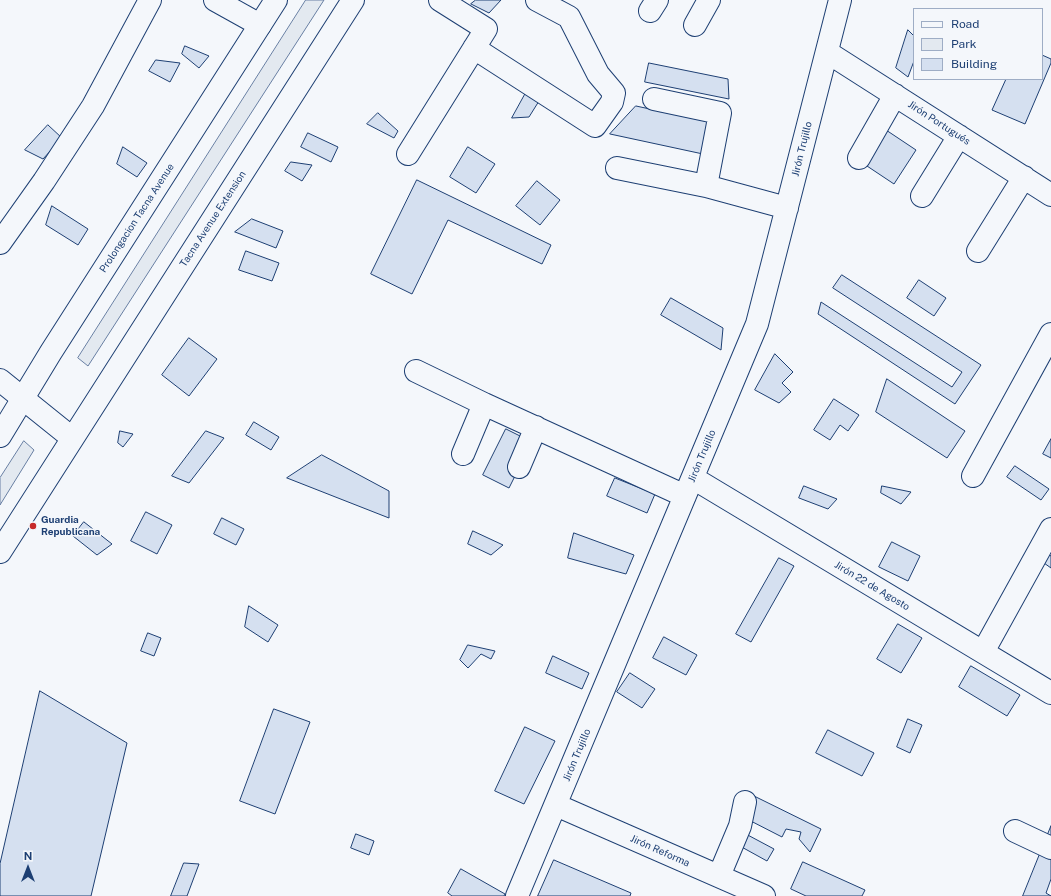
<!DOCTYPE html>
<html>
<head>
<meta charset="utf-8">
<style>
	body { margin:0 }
	#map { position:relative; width:1051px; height:896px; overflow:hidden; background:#f4f7fb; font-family:"Public Sans",sans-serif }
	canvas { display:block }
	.legend { position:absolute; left:913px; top:8px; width:130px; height:72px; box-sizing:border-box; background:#f4f7fb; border:1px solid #9eadc5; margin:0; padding:5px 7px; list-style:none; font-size:12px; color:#1d3f73 }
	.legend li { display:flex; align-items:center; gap:8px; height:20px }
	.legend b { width:20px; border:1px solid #9eadc5 }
	.north { position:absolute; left:8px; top:848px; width:40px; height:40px; -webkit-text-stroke:3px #f4f7fb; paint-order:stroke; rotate:0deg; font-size:11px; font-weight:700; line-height:16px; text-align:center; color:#1d3f73 }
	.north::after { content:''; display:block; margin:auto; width:14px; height:18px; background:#1d3f73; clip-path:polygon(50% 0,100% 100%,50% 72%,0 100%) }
</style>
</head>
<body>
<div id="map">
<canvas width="1051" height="896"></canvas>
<ul class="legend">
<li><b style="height:5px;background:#f4f7fb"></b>Road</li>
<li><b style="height:11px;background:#e3e9f0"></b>Park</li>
<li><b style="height:11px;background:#d5e0f0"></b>Building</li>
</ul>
<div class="north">N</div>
</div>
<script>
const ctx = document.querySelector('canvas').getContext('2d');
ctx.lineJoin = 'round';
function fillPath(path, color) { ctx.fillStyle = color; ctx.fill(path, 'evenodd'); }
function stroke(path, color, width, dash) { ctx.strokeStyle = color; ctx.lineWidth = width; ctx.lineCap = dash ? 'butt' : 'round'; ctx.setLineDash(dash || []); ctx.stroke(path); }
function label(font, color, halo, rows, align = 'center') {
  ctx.font = font + ' "Public Sans",sans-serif'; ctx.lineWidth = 3; ctx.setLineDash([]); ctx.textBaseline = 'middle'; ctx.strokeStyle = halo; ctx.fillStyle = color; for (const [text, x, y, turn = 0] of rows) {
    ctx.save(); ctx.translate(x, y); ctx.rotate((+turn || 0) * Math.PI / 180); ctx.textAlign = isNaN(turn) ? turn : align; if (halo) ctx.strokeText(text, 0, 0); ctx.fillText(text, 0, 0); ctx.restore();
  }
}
const green = new Path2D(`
	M306,0H324L88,366L78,358Z
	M24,441L34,450L0,505V478Z`);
fillPath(green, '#e3e9f0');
stroke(green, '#687fa3', 1);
const building = new Path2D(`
	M476,0H501L489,13L471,4Z
	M908,30L914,36V61L908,77L896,68Z
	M185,46L209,56L199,68L182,54Z
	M1042,55L1051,59V63L1025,124L992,110L1006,79H1042Z
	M156,60L180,63L170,82L149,71Z
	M649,63L728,79L729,99L645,82Z
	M528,89L539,101L529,117L512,118Z
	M636,106L710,122L703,154L610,134Z
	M378,113L398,131L394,138L367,124Z
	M48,125L62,138L43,159L25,150Z
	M883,128L916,150L894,184L861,162Z
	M308,133L338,147L331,162L301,147Z
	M123,147L147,163L137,177L117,164Z
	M468,147L495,164L476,193L450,177Z
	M291,162L312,165L302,181L285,171Z
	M417,180L551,245L542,264L448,220L412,294L371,274Z
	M537,181L560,200L540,225L516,206Z
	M52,206L88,229L78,245L46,225Z
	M252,219L283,231L276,248L235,232Z
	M246,251L279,263L272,281L239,270Z
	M842,275L981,365L955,404L818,314L821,302L952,387L962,372L833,288Z
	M919,280L946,298L934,316L907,298Z
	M671,298L723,328L721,350L661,315Z
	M189,338L217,359L189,396L162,375Z
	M775,354L793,372L782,383L791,392L779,403L755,390Z
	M887,379L965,431L947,458L876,412Z
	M834,399L859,415L848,431L840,425L830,440L814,430Z
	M254,422L279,437L271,450L246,435Z
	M506,429L532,442L509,488L483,475Z
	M120,431L133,434L123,447L118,443Z
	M206,431L224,438L189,483L172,476Z
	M1051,439V458L1043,454Z
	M322,455L389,491V518L287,478Z
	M1015,466L1049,489L1041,500L1007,477Z
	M615,478L655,494L647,513L607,496Z
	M804,486L837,499L828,509L799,498Z
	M882,486L911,492L901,504L881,493Z
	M146,512L172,525L157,554L131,541Z
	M222,518L244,529L236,545L214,534Z
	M84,522L112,544L97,555L73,536Z
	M473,531L503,545L491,555L468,544Z
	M574,533L634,555L626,574L568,558Z
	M892,542L920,556L908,581L879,567Z
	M1047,553L1051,556V568L1044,563Z
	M779,558L794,566L751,642L736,634Z
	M249,606L278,625L268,642L245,627Z
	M898,624L922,638L901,673L877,659Z
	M148,633L161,638L154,656L141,651Z
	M664,637L697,655L686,675L653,658Z
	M468,645L495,651L491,659L481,654L468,668L460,660Z
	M553,656L589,673L582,689L546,673Z
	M971,666L1020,695L1007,716L959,687Z
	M630,673L655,689L642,708L617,692Z
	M40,691L127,743L91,896H0V864Z
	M274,709L310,722L275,814L240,801Z
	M908,719L922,725L910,753L897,747Z
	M525,727L555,741L524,804L495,791Z
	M828,730L874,753L862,776L816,753Z
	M754,796L821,829L810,852L799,839L801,832L786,829L782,837L743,817Z
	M1051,826V879L1046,893L1051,896H1023Z
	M744,833L774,849L767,861L738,845Z
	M356,834L374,841L369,855L351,848Z
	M554,860L631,893L630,896H538Z
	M803,862L865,890L862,896H806L791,889Z
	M184,863L199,864L187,896H171Z
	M461,869L505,894L504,896H452L448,893Z`);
fillPath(building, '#d5e0f0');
stroke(building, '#1d3f73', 1);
const minor = new Path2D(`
	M215,0L260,25
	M650,11L657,0
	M695,25L709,0
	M474,48L595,126L612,102L614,93L598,74L569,17L537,0
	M827,52L1051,195
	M654,99L720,113L706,186
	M408,154L486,29L440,0
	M859,158L895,95
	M617,168L706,186L787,208
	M922,196L959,136
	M0,243L44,181L93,106L150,0
	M978,251L1024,177
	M416,371L484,404
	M0,380L72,438
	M463,454L484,404L685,496
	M519,467L536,427
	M973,476L1051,334
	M693,478L1051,693
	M983,652L1051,529
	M556,805L764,896
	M1015,831L1051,848
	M719,876L740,826L745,802
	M517,896L757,324L840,0`);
const major = new Path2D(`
	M0,436L51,352L276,0
	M0,552L353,0`);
stroke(minor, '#1d3f73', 24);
stroke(major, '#1d3f73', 24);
stroke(minor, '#f4f7fb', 22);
stroke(major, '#f4f7fb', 22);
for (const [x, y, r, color] of [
	[33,526,4,"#c62828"]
]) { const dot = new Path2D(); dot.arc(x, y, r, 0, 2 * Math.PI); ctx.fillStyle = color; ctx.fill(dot); stroke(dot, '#f4f7fb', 1.5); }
label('10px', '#1d3f73', '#f4f7fb', [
	["Jirón Portugués",939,123,33],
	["Jirón Trujillo",802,149,-76],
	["Prolongacion Tacna Avenue",137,218,-57],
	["Tacna Avenue Extension",213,219,-57],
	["Jirón Trujillo",702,456,-67],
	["Jirón 22 de Agosto",872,586,31],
	["Jirón Trujillo",577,755,-67],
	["Jirón Reforma",660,851,24]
]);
label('bold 10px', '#1d3f73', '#f4f7fb', [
	["Guardia",41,520],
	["Republicana",41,532]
], 'left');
</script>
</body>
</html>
